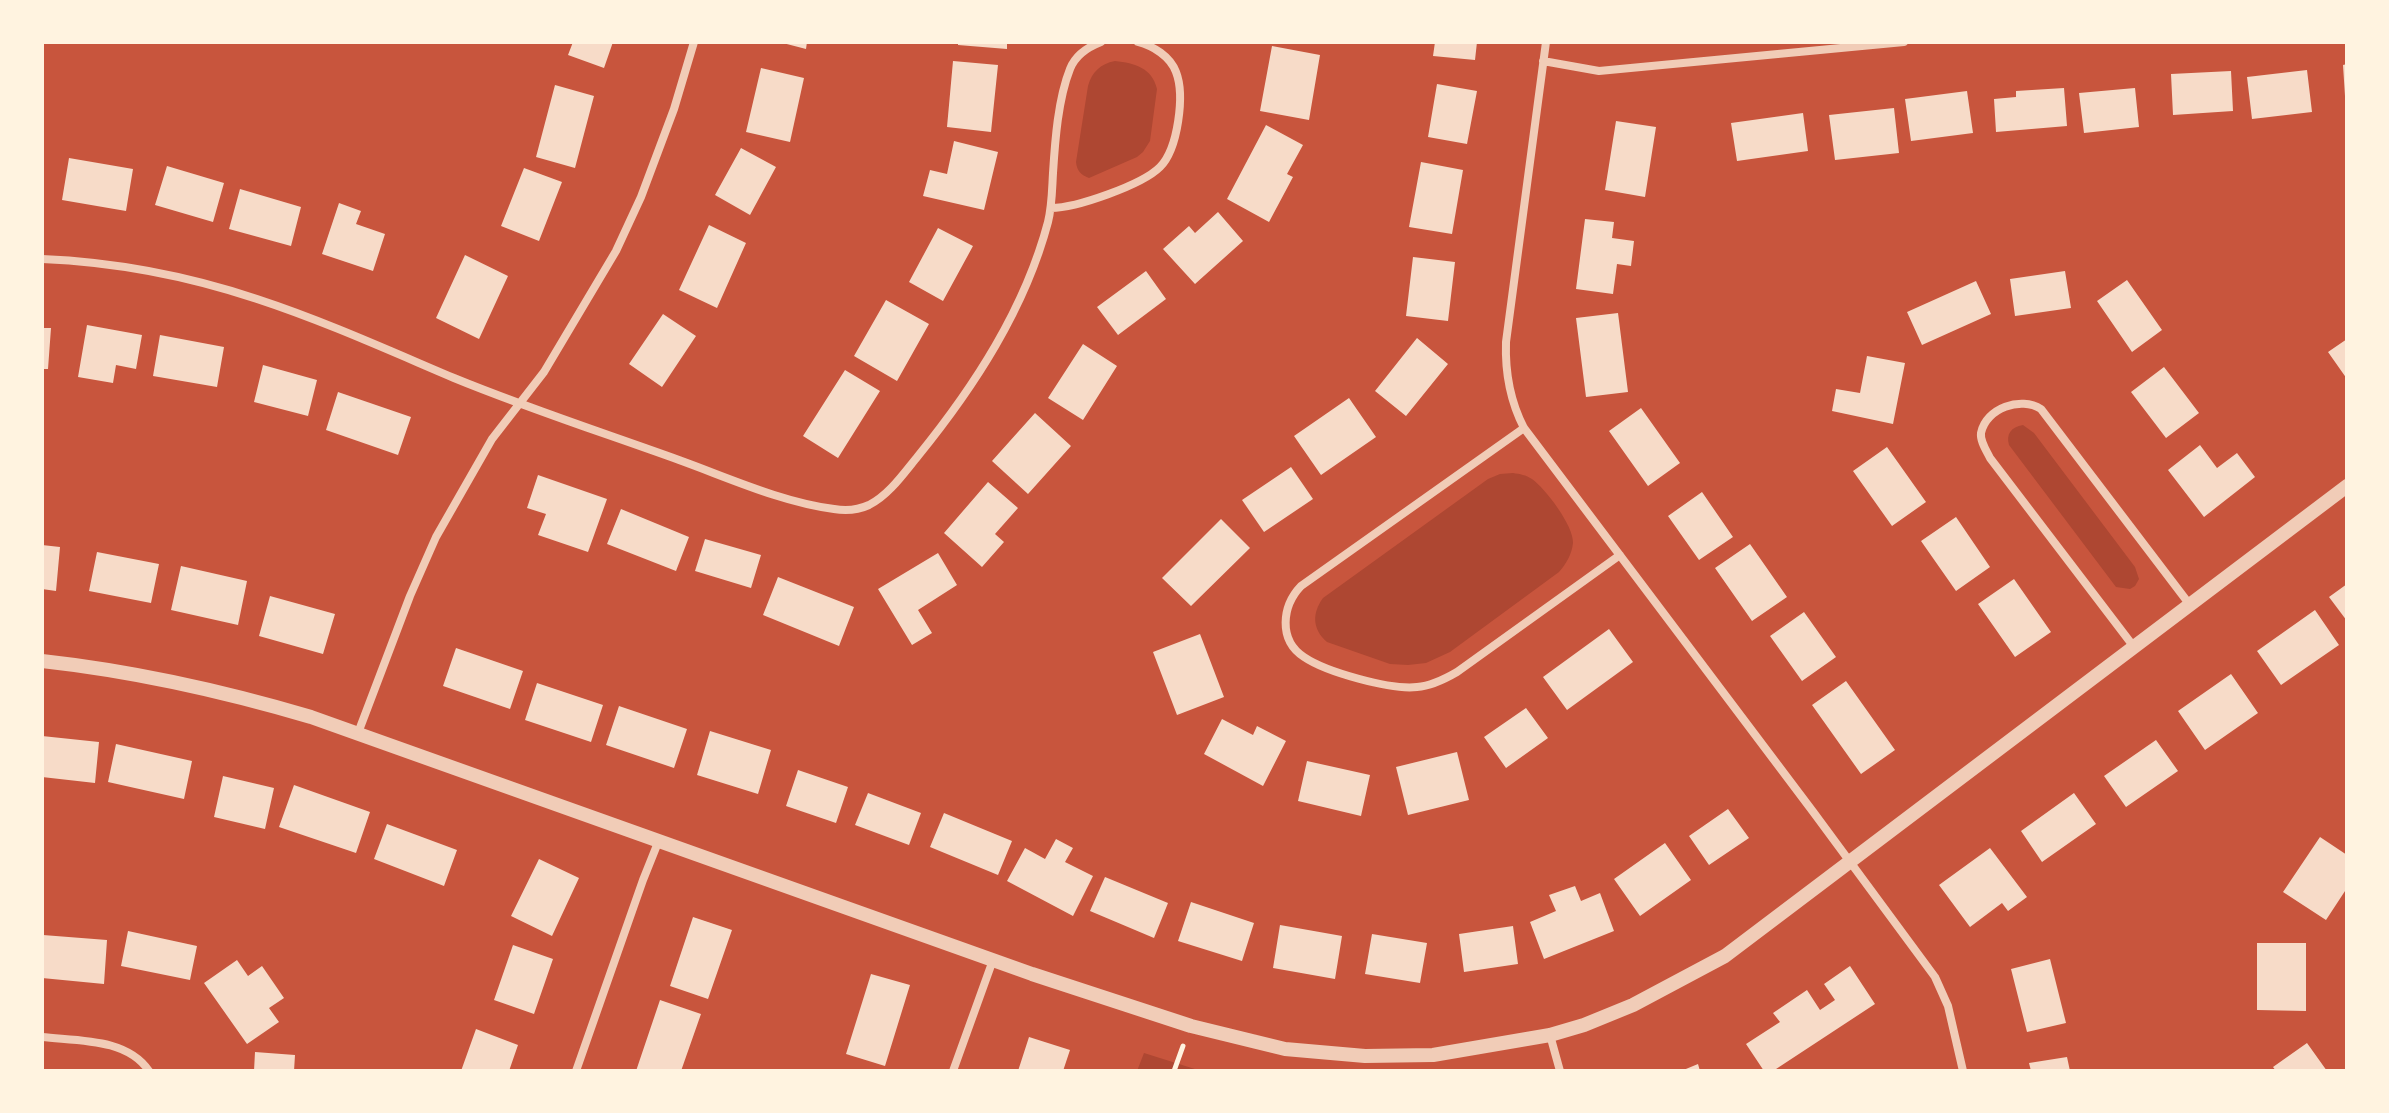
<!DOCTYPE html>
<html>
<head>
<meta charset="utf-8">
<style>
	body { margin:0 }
	#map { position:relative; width:2389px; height:1113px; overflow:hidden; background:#c8553d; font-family:"Alegreya Sans",sans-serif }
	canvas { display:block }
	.frame { position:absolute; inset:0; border:44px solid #fff3e0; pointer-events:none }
</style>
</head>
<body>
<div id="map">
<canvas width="2389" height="1113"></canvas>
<div class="frame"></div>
</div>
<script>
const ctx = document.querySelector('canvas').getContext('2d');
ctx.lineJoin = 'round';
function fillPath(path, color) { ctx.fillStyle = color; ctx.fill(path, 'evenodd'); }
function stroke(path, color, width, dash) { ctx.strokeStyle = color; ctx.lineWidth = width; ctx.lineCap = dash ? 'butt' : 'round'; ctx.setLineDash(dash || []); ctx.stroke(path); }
fillPath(new Path2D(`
	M1115,61C1135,63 1152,68 1157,89L1150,141L1143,152L1137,157L1089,178C1081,175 1077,171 1076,162L1088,86C1092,72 1100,64 1115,61Z
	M2023,425L2034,433L2135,567L2139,579L2135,586L2130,589L2116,587L2009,445C2006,434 2011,427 2023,425Z
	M1513,473C1520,474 1526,475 1532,479C1545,488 1574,526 1573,543C1572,554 1566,564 1559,572L1450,652L1426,663L1408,665L1390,664L1327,642C1312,629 1312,613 1323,598L1488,479L1500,474Z
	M1144,1053L1198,1070L1137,1071Z`), '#ae4732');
fillPath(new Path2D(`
	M573,42H613L604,68L568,55Z
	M779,42H807L806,49Z
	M958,42H1007V49L958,45Z
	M1435,42H1477L1475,60L1433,56Z
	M1272,46L1320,55L1309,120L1260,111Z
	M953,61L998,65L991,132L947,127Z
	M2347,64V96H2345L2343,65Z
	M761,68L804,78L790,142L746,132Z
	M2307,70L2312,112L2252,119L2247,77Z
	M2231,71L2233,111L2173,115L2171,74Z
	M1437,84L1477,91L1467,144L1428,137Z
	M555,85L594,96L575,168L536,157Z
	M2064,88L2067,126L1996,132L1994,99L2016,97V91Z
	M2135,88L2139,127L2084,133L2079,93Z
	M1967,91L1973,133L1911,141L1905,99Z
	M1894,108L1899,153L1835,160L1829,115Z
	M1803,113L1808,151L1737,161L1731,123Z
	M1616,121L1656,127L1645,197L1605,190Z
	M1266,125L1303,145L1287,174L1293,177L1269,222L1227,199Z
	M954,141L998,152L984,210L923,196L930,170L947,174Z
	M741,148L776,167L750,215L715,195Z
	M69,158L133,169L126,211L62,200Z
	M1421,162L1463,170L1452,234L1409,227Z
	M167,166L224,183L213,222L155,205Z
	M524,168L562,182L539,241L501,226Z
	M240,189L301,207L291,246L229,229Z
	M339,203L361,211L356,224L385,234L373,271L322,254Z
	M1218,212L1243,241L1195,284L1163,249L1189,226L1195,233Z
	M1585,219L1614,222L1612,238L1634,241L1631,266L1617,264L1613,294L1576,289Z
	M709,225L746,243L717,308L679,290Z
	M938,228L973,246L943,301L909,282Z
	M465,255L508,276L479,339L436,318Z
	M1413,257L1455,262L1448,321L1406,316Z
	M1146,271L1166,299L1118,335L1097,307Z
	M2065,271L2071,308L2015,316L2010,279Z
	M2127,280L2162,330L2132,352L2097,301Z
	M1976,281L1991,314L1922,345L1907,312Z
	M886,300L929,324L897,381L854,356Z
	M1618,313L1628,392L1586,397L1576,318Z
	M663,314L696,336L662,387L629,364Z
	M87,325L142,335L136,369L116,365L113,383L78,377Z
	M42,328H51L48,369H42Z
	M160,335L224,347L217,387L153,376Z
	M1417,338L1448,364L1406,416L1375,391Z
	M2347,339V379L2328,352Z
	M1083,344L1117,366L1083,420L1048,398Z
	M1867,356L1905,363L1893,424L1832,411L1836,389L1860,393Z
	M263,365L317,380L308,416L254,402Z
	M2164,367L2199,413L2166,438L2131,392Z
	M845,370L880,391L838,458L803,436Z
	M338,392L411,417L398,455L326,430Z
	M1349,398L1376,437L1321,475L1294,436Z
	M1641,408L1680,463L1648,486L1609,431Z
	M1035,413L1071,446L1028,494L992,461Z
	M2200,445L2217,468L2237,453L2255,477L2204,517L2168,470Z
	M1887,447L1926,502L1892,526L1853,471Z
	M1291,467L1313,499L1264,532L1242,500Z
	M538,475L607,499L588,552L538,535L546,514L527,508Z
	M988,482L1018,508L995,534L1004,542L982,567L944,533Z
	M1702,492L1733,537L1699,560L1668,516Z
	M621,509L689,537L676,571L607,544Z
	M1956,517L1990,567L1956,591L1921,541Z
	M1221,519L1250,548L1191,606L1162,578Z
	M705,539L761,555L751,588L695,571Z
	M1750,544L1787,597L1752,621L1715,568Z
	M42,545L60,547L56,591L42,589Z
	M97,552L159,564L151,603L89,591Z
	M938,553L957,585L918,610L932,633L912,645L878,589Z
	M181,566L247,581L238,625L171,610Z
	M778,577L854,607L839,646L763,615Z
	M2014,579L2051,632L2015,657L1978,604Z
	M2347,584V621L2329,597Z
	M270,596L335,614L323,654L259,636Z
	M2315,610L2339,645L2281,685L2257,651Z
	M1804,612L1836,657L1802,681L1770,636Z
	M1609,629L1633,662L1567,710L1543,677Z
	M1200,634L1224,697L1177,715L1153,652Z
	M456,648L523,671L510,709L443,686Z
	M2231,674L2258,713L2205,750L2178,711Z
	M1846,681L1895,750L1861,774L1812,705Z
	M537,683L603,705L591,742L525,720Z
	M619,706L687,729L674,768L606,745Z
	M1526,708L1548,738L1506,768L1484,737Z
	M1222,719L1253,735L1257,726L1286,741L1263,786L1204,754Z
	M710,731L771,750L758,794L697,775Z
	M42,736L99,742L95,783L42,777Z
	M2156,740L2178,771L2126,807L2104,776Z
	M116,744L192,761L184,799L108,782Z
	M1457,752L1469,800L1408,815L1396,767Z
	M1307,761L1370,775L1361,816L1298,801Z
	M798,770L848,787L836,823L786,806Z
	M223,776L274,788L265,829L214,817Z
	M294,785L370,812L356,853L279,827Z
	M868,793L921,813L909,845L855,825Z
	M2074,793L2096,824L2042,862L2021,831Z
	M1728,809L1749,838L1709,865L1689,836Z
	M944,813L1012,841L998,875L930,847Z
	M387,824L457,850L444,886L374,859Z
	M2320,837L2347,855V888L2326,920L2283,892Z
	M1056,839L1073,848L1065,862L1093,876L1073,916L1007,881L1025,848L1045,859Z
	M1665,843L1691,880L1640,916L1614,879Z
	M1990,848L2027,897L2008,911L2002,903L1970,927L1939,885Z
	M539,859L579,878L552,936L511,916Z
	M1105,877L1168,903L1154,938L1090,911Z
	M1575,886L1581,901L1600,893L1614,931L1544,959L1530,922L1556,911L1549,895Z
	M1191,902L1254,923L1242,961L1178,941Z
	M693,917L732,930L708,999L670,986Z
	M1280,925L1342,936L1335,979L1273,968Z
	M1513,926L1518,964L1464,972L1459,934Z
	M128,931L197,946L190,980L121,966Z
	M1372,934L1427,943L1420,983L1365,974Z
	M43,935L107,940L104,984L42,978Z
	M2257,943H2306V1011L2257,1010Z
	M513,945L553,959L534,1014L494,1000Z
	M2050,959L2066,1023L2027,1032L2011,969Z
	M237,960L248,976L262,966L284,998L269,1008L279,1022L247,1044L204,983Z
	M1850,966L1875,1004L1773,1071H1764L1746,1044L1780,1022L1773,1013L1807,990L1820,1010L1835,1000L1824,984Z
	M871,974L910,985L885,1066L846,1054Z
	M660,1000L701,1014L681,1071H636Z
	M476,1029L518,1045L509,1071H461Z
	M1029,1037L1070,1050L1063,1071H1018Z
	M2307,1043L2327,1071H2276L2273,1067Z
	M255,1052L295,1055L294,1071H254Z
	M2067,1057L2070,1071H2031L2029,1063Z
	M1698,1064L1700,1071H1681Z`), '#f7dbc8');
stroke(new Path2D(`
	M1174,1071L1183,1046`), '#fff3e0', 5);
stroke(new Path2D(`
	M1546,42L1506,342C1505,372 1510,401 1524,428L1814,813L1935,977L1948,1006L1963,1071
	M1543,61L1599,71L1904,42
	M1051,208C1076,208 1142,185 1160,167C1178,149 1185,95 1176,72C1170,56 1153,46 1138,42
	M42,259C115,262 188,276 257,299C324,321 388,350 454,378C527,408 604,433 679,460C729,478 781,502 834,509C845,511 858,510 869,505C889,495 904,473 918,456C974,387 1025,309 1048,222C1052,206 1052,190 1053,173C1055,141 1058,99 1070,69C1075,56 1088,47 1101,42
	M1524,428L1301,586C1282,606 1278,640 1304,657C1326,672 1390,690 1417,687C1431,686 1445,679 1457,672L1620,555
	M2134,647L1990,458C1986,450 1980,441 1981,433C1986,408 2021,396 2041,409L2190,605
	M358,733L410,596L436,537L492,439L544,372L616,251L641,197L674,109L694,42
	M1550,1035L1560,1071
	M42,1037C78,1041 127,1038 149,1071
	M576,1071L643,880L659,840
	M953,1071L993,960`), '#f1ccb7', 8);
stroke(new Path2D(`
	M42,661C133,671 223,691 311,717L1032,974L1191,1026L1285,1049L1365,1056L1433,1055L1550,1035L1584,1025L1633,1005L1725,956L2347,486`), '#f1ccb7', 14);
</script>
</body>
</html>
